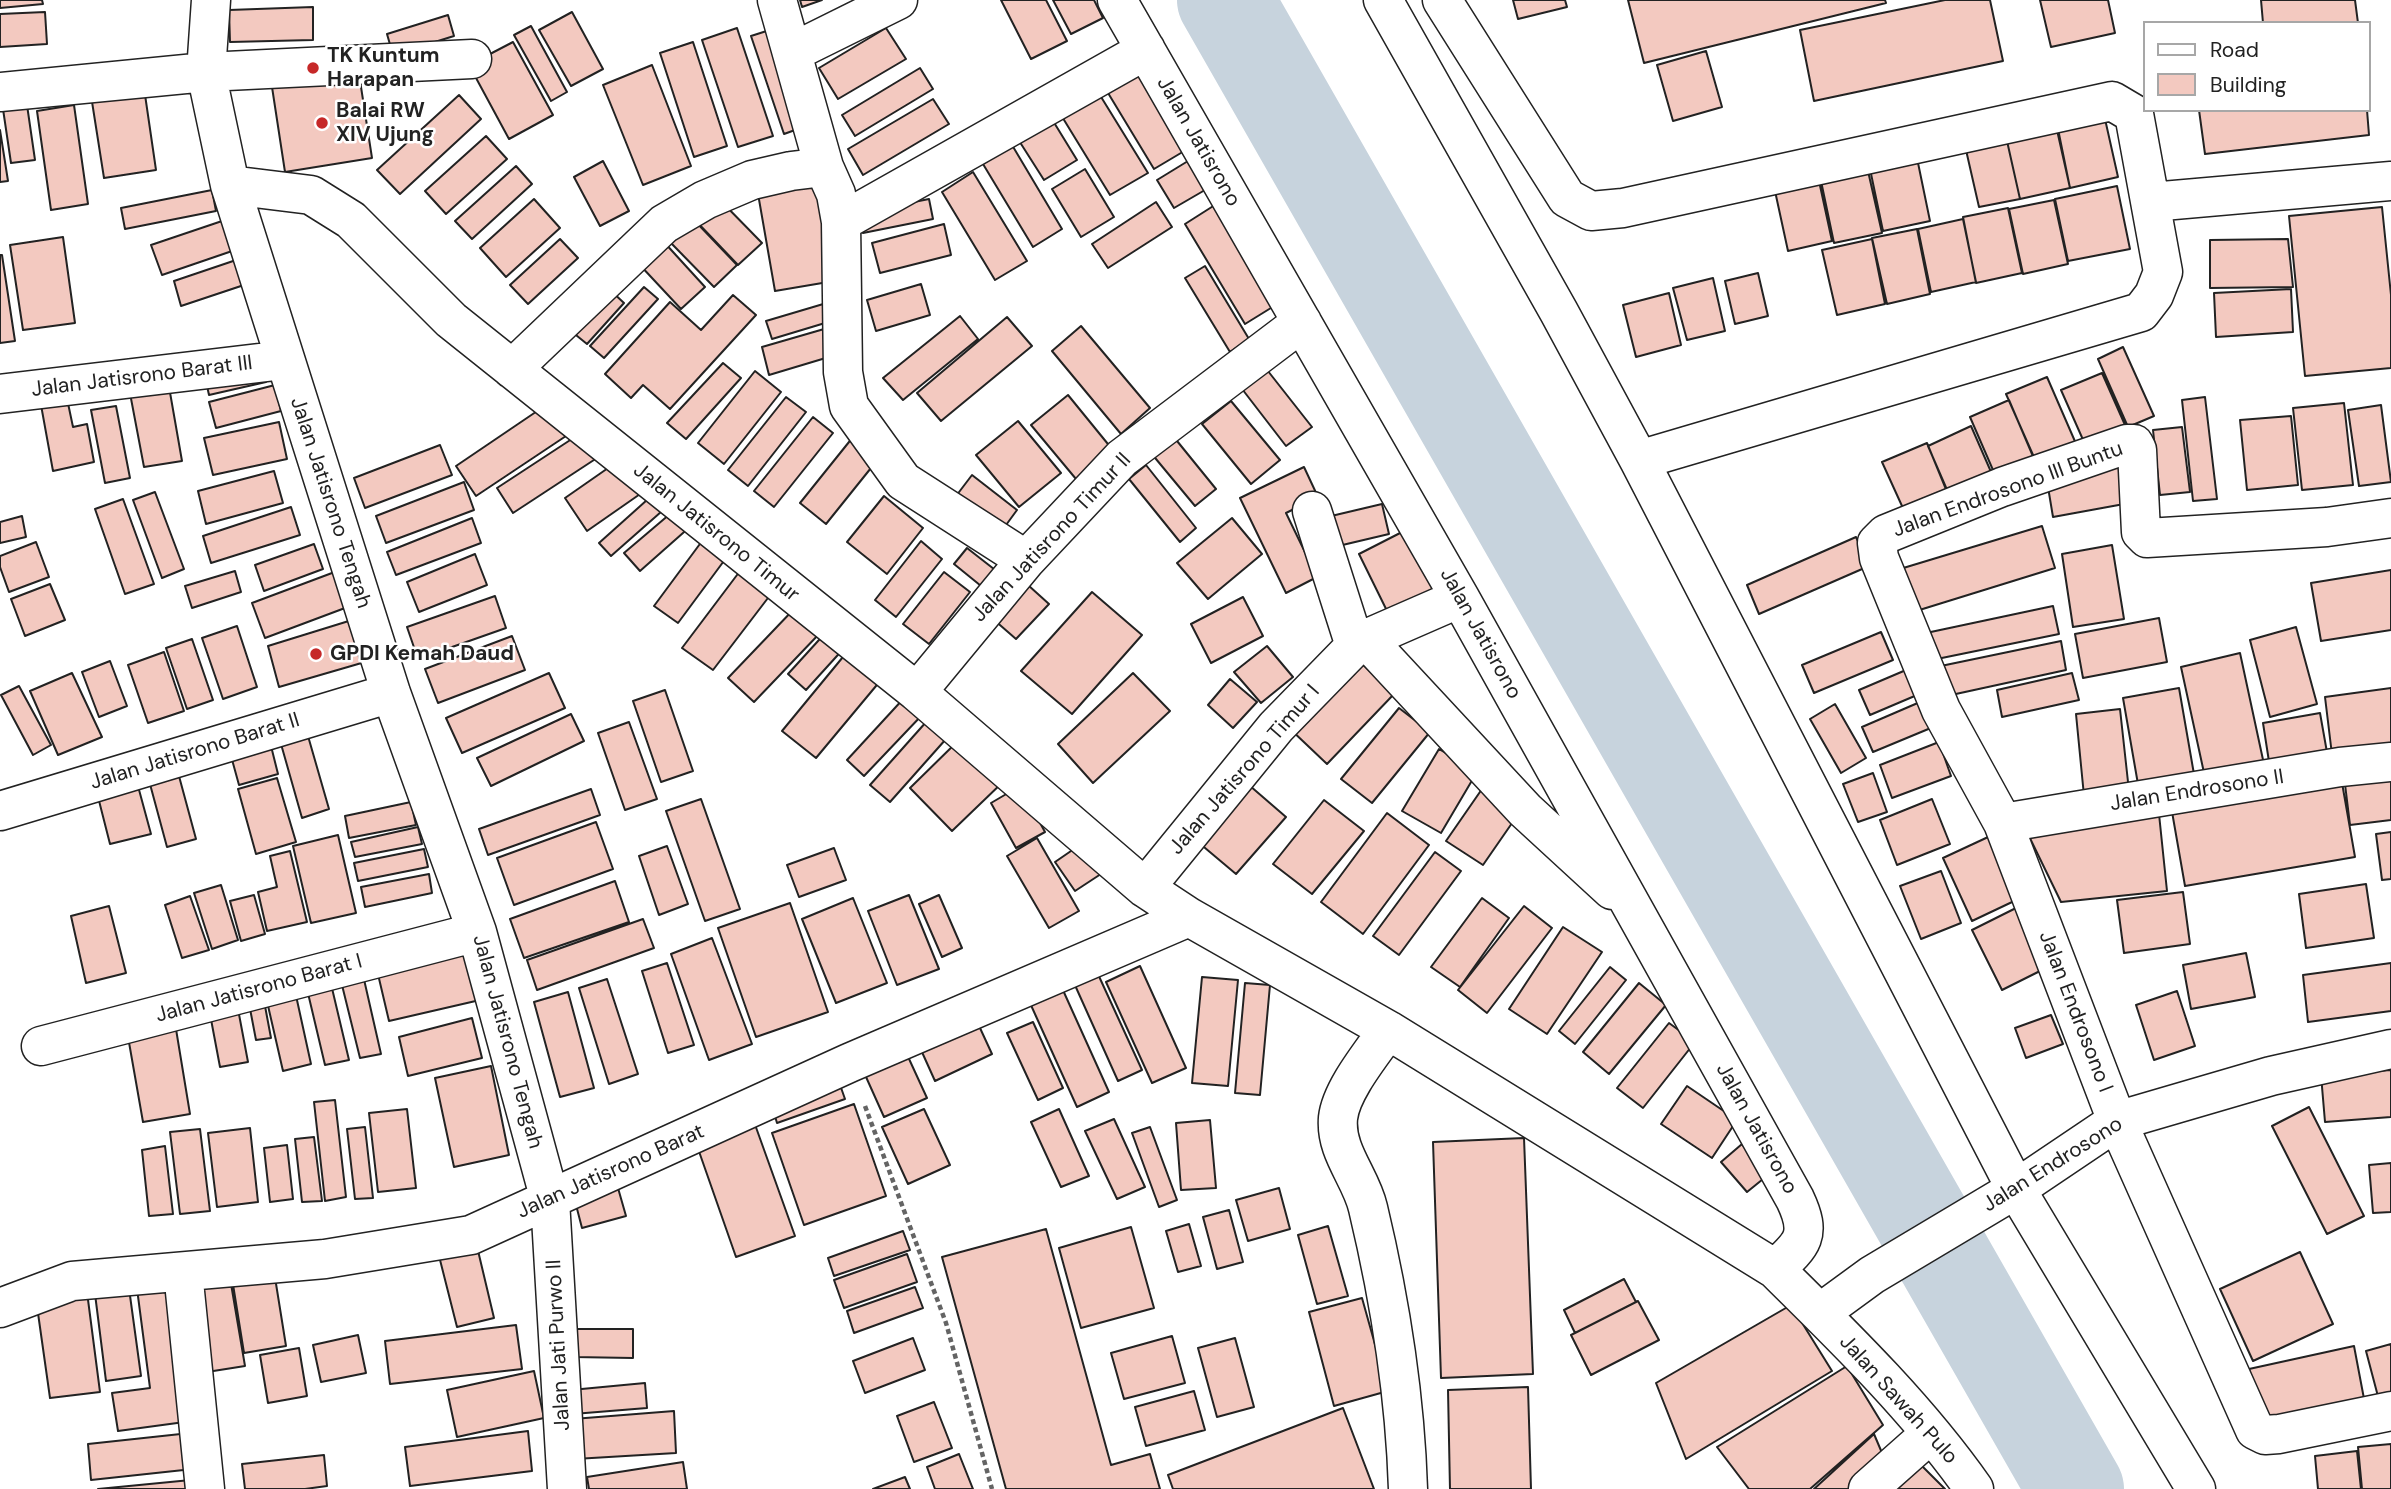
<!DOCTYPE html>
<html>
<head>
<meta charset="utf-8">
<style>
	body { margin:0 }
	#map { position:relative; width:2391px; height:1489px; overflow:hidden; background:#fff; font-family:"DM Sans",sans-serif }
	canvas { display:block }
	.legend { position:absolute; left:2143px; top:21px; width:228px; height:91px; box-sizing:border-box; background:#fff; border:2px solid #a7a7a7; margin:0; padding:9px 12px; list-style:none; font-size:21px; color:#222 }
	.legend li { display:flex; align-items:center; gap:14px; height:35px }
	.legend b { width:35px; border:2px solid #a7a7a7 }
</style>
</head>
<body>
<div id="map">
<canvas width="2391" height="1489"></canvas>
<ul class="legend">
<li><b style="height:9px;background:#fff"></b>Road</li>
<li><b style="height:19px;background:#f3c9c0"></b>Building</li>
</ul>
</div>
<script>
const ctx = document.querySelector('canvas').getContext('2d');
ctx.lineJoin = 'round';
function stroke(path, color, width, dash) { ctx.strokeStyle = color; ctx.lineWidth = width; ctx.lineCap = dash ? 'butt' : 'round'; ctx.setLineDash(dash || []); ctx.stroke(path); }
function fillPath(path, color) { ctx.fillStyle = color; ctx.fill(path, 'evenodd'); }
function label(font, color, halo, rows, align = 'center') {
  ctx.font = font + ' "DM Sans",sans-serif'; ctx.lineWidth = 5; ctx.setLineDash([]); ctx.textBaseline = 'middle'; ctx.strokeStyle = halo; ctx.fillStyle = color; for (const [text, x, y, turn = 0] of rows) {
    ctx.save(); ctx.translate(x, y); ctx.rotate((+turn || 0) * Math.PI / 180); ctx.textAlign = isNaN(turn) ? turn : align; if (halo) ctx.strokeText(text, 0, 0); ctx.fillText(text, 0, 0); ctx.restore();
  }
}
stroke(new Path2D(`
	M1225,0L2076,1489`), '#c7d3dd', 96);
const building = new Path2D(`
	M0,0H42L43,4L0,8Z
	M800,0H822L802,7Z
	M1001,0H1046L1067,41L1031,59Z
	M1053,0H1094L1103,18L1071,34Z
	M1513,0H1565L1567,7L1518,19Z
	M1628,0H1885L1886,3L1644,63Z
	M1945,0H1990L2003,61L1814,101L1800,30Z
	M2040,0H2108L2115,33L2051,47Z
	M2261,0H2355L2358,23H2263Z
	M313,7V40L230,42L229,10Z
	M45,12L47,44L0,47V14Z
	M572,12L603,69L571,86L539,30Z
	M448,15L454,36L393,55L387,34Z
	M531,26L567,92L551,101L514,35Z
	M737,28L773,136L738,147L702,40Z
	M776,28L809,125L784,134L751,36Z
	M886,28L906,59L838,99L819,68Z
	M513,42L553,115L509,139L469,65Z
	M693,42L727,146L694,157L660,53Z
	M1706,51L1722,107L1673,121L1657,65Z
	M1139,61L1191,147L1154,169L1102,83Z
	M652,65L691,166L643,185L603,85Z
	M920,68L933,89L855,136L842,115Z
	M359,74L372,158L285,172L272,87Z
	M143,81L156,170L104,178L90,89Z
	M1098,92L1148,173L1110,195L1061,115Z
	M459,95L481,119L400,194L377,170Z
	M933,99L949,124L863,175L848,149Z
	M27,105L35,160L11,163L3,109Z
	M74,105L88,204L51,210L37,111Z
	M2199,110H2367L2369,135L2205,154Z
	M1050,116L1077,160L1044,180L1016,136Z
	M2105,119L2118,177L2070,188L2058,129Z
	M0,130L8,181L0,182Z
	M2057,130L2070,188L2020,199L2007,141Z
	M486,136L507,159L446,214L425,191Z
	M2007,141L2020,199L1979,207L1966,150Z
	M1012,145L1062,229L1033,247L983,164Z
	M1917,158L1930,221L1883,231L1870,169Z
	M603,161L629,211L600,226L574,177Z
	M1188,161L1205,190L1174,208L1157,180Z
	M516,166L532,184L472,239L455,221Z
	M1085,169L1114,217L1081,237L1052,189Z
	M1868,171L1882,233L1834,243L1821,181Z
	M973,172L1027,261L995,280L942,192Z
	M822,176L840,280L775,291L757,188Z
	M1819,181L1832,241L1788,251L1775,191Z
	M2117,186L2130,249L2068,261L2055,199Z
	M212,190L216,211L125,229L121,208Z
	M718,198L762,243L738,265L695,220Z
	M534,199L560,228L506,277L480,248Z
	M929,199L933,219L863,233L859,213Z
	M2054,200L2068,264L2023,274L2009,209Z
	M1156,202L1172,227L1108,268L1092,244Z
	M1218,203L1279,303L1245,324L1185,224Z
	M2382,207L2391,295V368L2305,376L2289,216Z
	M2008,208L2022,273L1976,283L1963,217Z
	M228,219L238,249L162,275L151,245Z
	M1963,219L1976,282L1931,292L1918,229Z
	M694,220L737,265L714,287L671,243Z
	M944,224L951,255L880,273L872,243Z
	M1917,229L1930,294L1887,304L1872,238Z
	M63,237L75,323L23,330L10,245Z
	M560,239L578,258L528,304L510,285Z
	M1872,239L1885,304L1837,315L1822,250Z
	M2288,239L2293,287L2210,288V240Z
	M663,241L705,287L681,309L638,263Z
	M0,255H2L15,341L0,343Z
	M245,257L253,282L181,306L174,281Z
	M1205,266L1249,339L1230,352L1185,278Z
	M1758,273L1768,316L1735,324L1725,281Z
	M1713,278L1725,331L1687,340L1673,288Z
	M921,284L930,315L876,331L867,300Z
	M644,287L658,299L604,358L590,346Z
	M609,289L624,303L587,344L571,331Z
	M2291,289L2293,332L2216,337L2214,293Z
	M1669,293L1681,345L1636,357L1623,305Z
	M733,295L756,315L670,409L643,385L631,398L605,374L670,302L701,330Z
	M830,302L835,320L772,339L766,321Z
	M960,316L978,339L903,400L883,378Z
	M1007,317L1032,346L941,421L917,393Z
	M1081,326L1150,408L1121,434L1052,351Z
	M831,327L839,354L769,375L762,347Z
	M2123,347L2154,416L2128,427L2098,359Z
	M262,363L266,382L209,395L205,377Z
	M723,363L741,378L686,439L667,423Z
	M1264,366L1312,427L1286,446L1239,385Z
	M755,371L781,392L724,464L698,443Z
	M2102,373L2125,425L2084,442L2061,390Z
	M2047,377L2077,446L2037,464L2006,394Z
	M168,381L182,461L144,467L129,388Z
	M275,385L281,411L216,428L209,402Z
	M65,389L73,427L87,424L94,462L53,471L39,394Z
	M1068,395L1112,449L1076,479L1031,425Z
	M786,397L806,412L748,486L728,470Z
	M2205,397L2217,499L2193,501L2182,400Z
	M2009,400L2035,461L1996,477L1970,417Z
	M552,401L572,432L476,496L456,466Z
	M1231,401L1280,460L1251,484L1202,424Z
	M2344,403L2353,485L2302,490L2293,408Z
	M2381,405L2391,482L2359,486L2348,410Z
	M116,406L130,478L105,483L91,410Z
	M2291,416L2298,485L2247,490L2240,420Z
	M813,417L833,433L774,507L754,491Z
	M1018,421L1061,473L1019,507L976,455Z
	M279,422L287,459L213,475L204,438Z
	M1971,426L1995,481L1951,499L1928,446Z
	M2182,427L2190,492L2160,495L2153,430Z
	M584,431L600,456L513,513L497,488Z
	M1173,436L1216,489L1195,506L1151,453Z
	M853,437L879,458L826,524L800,503Z
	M1927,443L1950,499L1907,517L1882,462Z
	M440,445L452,475L365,508L354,478Z
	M621,459L643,492L587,531L565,498Z
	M2127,461L2135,502L2053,517L2046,475Z
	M1146,465L1196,528L1180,542L1129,479Z
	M1304,467L1318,497L1286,513L1317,577L1286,593L1240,498Z
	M274,471L283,503L206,524L198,491Z
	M972,475L1017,510L998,536L953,500Z
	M464,482L474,510L386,543L376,516Z
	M657,491L670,504L611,556L599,543Z
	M155,492L184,569L162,578L133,500Z
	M884,496L923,528L887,574L847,542Z
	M123,499L154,584L125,594L95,509Z
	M1382,504L1389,534L1334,547L1327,517Z
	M291,507L300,535L211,563L203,536Z
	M677,508L692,525L640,571L624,553Z
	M22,516L26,537L0,543V522Z
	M472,518L481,543L396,575L387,552Z
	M1232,518L1262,554L1208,599L1177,563Z
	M2042,526L2055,568L1913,612L1900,569Z
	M1404,531L1438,597L1391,619L1359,554Z
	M708,533L732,550L678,623L654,606Z
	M1856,537L1869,566L1759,614L1747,585Z
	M921,541L942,559L896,617L875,600Z
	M36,542L49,577L9,592L0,567V556Z
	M314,544L323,569L264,591L255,565Z
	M2112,545L2124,619L2073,627L2062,554Z
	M967,548L999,573L986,590L954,564Z
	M475,554L487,585L419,612L407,582Z
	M340,570L353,605L265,638L252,603Z
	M2391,570V630L2321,641L2311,583Z
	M235,571L241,592L192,608L185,586Z
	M740,571L771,594L713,670L682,648Z
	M944,572L970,592L929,644L903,624Z
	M1018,576L1049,604L1016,639L985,612Z
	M50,584L65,620L25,636L11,599Z
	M1092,592L1142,635L1072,714L1021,671Z
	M495,596L506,628L418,659L407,627Z
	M1243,597L1263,636L1211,663L1191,624Z
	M2053,606L2059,634L1932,660L1926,633Z
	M794,609L820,633L754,702L728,678Z
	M2159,618L2167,662L2083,678L2075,634Z
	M352,620L365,662L279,687L268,646Z
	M237,626L257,687L223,699L202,638Z
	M2296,627L2317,704L2270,717L2250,640Z
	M828,630L846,646L806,690L788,674Z
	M1881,632L1893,660L1814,693L1802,665Z
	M512,636L525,670L438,703L425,669Z
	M192,639L213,700L187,709L166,648Z
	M2061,641L2066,670L1942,697L1936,667Z
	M852,646L886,674L816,758L782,731Z
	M1267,646L1293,677L1261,703L1234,672Z
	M164,652L184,711L148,723L128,665Z
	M2240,653L2265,769L2206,782L2181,667Z
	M1354,656L1394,694L1327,764L1287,726Z
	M110,661L127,706L99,717L82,672Z
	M1906,670L1917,695L1870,715L1859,690Z
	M72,673L102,737L58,755L30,691Z
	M549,673L565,708L462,753L446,718Z
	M1133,673L1170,711L1093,783L1058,744Z
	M2072,673L2079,700L2002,717L1997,690Z
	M1230,679L1257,702L1233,728L1208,705Z
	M19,686L51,745L33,755L1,695Z
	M2179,688L2195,780L2139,790L2123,698Z
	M2391,688V755L2333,763L2325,697Z
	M665,690L693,771L661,782L633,701Z
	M905,697L923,714L864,776L847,760Z
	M1927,699L1938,725L1873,752L1862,727Z
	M1835,704L1866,758L1841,773L1810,719Z
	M1399,708L1430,732L1372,803L1341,779Z
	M2120,709L2129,791L2084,796L2076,714Z
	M2320,713L2328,758L2270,768L2263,723Z
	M571,714L584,741L491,786L477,758Z
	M927,721L946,739L890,802L870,785Z
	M629,722L657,799L625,810L598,733Z
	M268,734L278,774L239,785L228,745Z
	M308,736L329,809L302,818L281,744Z
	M962,737L1005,780L952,831L910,788Z
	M1939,742L1951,776L1892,798L1880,765Z
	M1439,749L1477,772L1441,833L1402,811Z
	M176,765L196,839L167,847L147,773Z
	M2391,769V820L2350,825L2344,776Z
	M1873,773L1887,812L1858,822L1843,784Z
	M135,775L151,834L110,844L95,785Z
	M2341,777L2355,857L2185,886L2171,806Z
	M277,778L296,842L256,854L238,789Z
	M1242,779L1286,817L1236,874L1192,837Z
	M1020,786L1045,832L1016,848L991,803Z
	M591,789L600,815L488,855L479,829Z
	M1482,789L1519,813L1483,865L1446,841Z
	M701,799L740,909L705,921L666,811Z
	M1932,799L1950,844L1897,865L1880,820Z
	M1324,800L1364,831L1312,894L1273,864Z
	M411,802L416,825L349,838L345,816Z
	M1387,813L1429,845L1363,934L1321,902Z
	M2159,814L2167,891L2061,902L2025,828Z
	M596,822L613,869L514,905L497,858Z
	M418,827L422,844L355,857L351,842Z
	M2001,831L2029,894L1972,921L1943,858Z
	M2391,832V879L2382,880L2376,834Z
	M338,835L356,913L311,923L293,846Z
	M1037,838L1079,911L1049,928L1007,856Z
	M1087,840L1107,870L1075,891L1055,862Z
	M667,846L688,904L659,915L639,856Z
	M834,848L846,880L799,897L787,865Z
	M424,849L428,867L358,881L354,863Z
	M290,851L307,922L267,931L258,892L277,887L270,856Z
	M1435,852L1461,871L1399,955L1373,936Z
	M1941,871L1961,923L1921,939L1900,886Z
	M429,874L432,893L365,907L361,887Z
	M615,881L629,922L524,958L510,919Z
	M2366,884L2374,938L2306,948L2299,894Z
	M221,885L238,940L212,949L194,893Z
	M2183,892L2190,944L2124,953L2117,900Z
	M254,895L265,934L241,941L230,901Z
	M909,895L939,969L897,985L868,911Z
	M939,895L962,948L942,957L919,904Z
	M190,896L209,950L182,958L165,905Z
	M853,898L887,983L836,1003L802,919Z
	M1482,898L1509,918L1460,987L1431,967Z
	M790,903L828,1012L756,1037L718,928Z
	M109,906L126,973L86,983L71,916Z
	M1524,906L1552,928L1487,1013L1458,990Z
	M2020,906L2050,966L2002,990L1972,930Z
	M643,919L654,948L537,990L527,960Z
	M1563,927L1602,952L1547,1034L1509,1009Z
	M712,938L752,1044L709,1060L671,954Z
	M468,949L480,1000L389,1021L377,970Z
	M2246,953L2255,997L2191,1009L2183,965Z
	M667,963L694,1045L668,1053L642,971Z
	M2391,963V1011L2308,1022L2303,975Z
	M1140,966L1186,1068L1152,1083L1106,982Z
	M1610,967L1626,980L1575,1044L1559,1031Z
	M1097,972L1142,1070L1118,1081L1074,983Z
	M363,975L381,1054L360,1058L341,981Z
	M1202,977L1238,980L1228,1086L1192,1083Z
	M607,979L638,1074L609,1084L579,988Z
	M1245,983L1270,985L1260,1095L1235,1093Z
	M1639,983L1666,1005L1609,1074L1583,1052Z
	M331,984L349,1060L325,1065L307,989Z
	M1062,988L1109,1092L1077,1107L1030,1003Z
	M262,990L271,1038L256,1040L247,993Z
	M295,991L311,1064L283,1071L266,997Z
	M2177,991L2195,1046L2154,1060L2136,1005Z
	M568,992L594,1088L560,1097L534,1002Z
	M238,1009L248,1062L220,1067L210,1014Z
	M974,1015L992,1054L935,1081L917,1041Z
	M2051,1015L2063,1044L2026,1058L2015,1028Z
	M472,1018L482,1058L408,1076L399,1037Z
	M1033,1022L1063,1088L1038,1100L1007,1033Z
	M175,1023L190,1114L143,1122L127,1031Z
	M1669,1023L1695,1042L1643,1108L1617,1088Z
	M904,1048L927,1098L884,1117L862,1068Z
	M491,1066L509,1155L454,1167L435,1078Z
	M2391,1070V1117L2325,1122L2321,1075Z
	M839,1082L845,1099L777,1123L772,1106Z
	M1687,1086L1737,1120L1712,1158L1661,1124Z
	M335,1100L346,1197L325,1201L314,1102Z
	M854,1104L886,1196L804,1225L772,1133Z
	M2309,1107L2364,1216L2327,1234L2272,1126Z
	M407,1109L416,1188L378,1192L369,1113Z
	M924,1109L950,1165L908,1184L882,1127Z
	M1059,1109L1089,1176L1061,1187L1031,1122Z
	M753,1119L795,1236L736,1257L695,1140Z
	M1114,1119L1145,1187L1117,1199L1085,1131Z
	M1210,1120L1216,1188L1181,1190L1176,1123Z
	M365,1127L373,1198L355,1199L347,1129Z
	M1150,1127L1177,1200L1159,1207L1132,1133Z
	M250,1128L258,1202L217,1207L208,1133Z
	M200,1129L210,1211L180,1214L170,1132Z
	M314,1137L322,1201L302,1202L295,1139Z
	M1524,1138L1533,1374L1441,1378L1433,1142Z
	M1742,1144L1768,1175L1747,1192L1721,1162Z
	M287,1145L293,1199L270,1202L264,1148Z
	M165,1146L173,1214L149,1216L142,1150Z
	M2391,1163V1212L2373,1213L2369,1165Z
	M618,1188L626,1216L582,1228L575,1201Z
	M1279,1188L1290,1229L1248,1241L1236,1200Z
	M1229,1210L1243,1262L1217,1269L1203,1217Z
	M1189,1224L1201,1266L1178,1272L1166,1231Z
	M1328,1226L1348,1296L1317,1304L1298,1235Z
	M1131,1227L1154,1308L1081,1328L1059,1248Z
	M1046,1229L1111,1465L1150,1454L1160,1489H1006L942,1257Z
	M903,1231L910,1250L834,1276L828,1258Z
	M475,1238L494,1318L457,1327L437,1248Z
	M2300,1252L2333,1324L2253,1361L2220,1289Z
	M907,1254L917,1282L844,1308L834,1280Z
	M273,1265L286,1346L244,1353L231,1272Z
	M229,1272L245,1366L207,1372L192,1279Z
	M172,1276L192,1421L118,1431L112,1393L150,1388L136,1281Z
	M1624,1279L1636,1302L1575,1333L1564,1310Z
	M128,1281L141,1376L106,1381L94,1286Z
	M915,1287L923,1308L854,1333L847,1311Z
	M87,1292L100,1392L50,1398L36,1299Z
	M1362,1298L1388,1391L1334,1406L1309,1312Z
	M1638,1301L1659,1340L1591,1375L1571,1335Z
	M1791,1305L1832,1371L1686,1459L1656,1383Z
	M516,1325L522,1369L390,1384L385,1341Z
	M574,1329H633V1358L573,1357Z
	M358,1335L366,1373L321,1382L313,1345Z
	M1172,1336L1185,1383L1124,1399L1111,1353Z
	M913,1338L925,1370L865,1393L853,1361Z
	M1235,1338L1254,1407L1217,1417L1198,1348Z
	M2391,1344V1401L2380,1404L2366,1351Z
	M2354,1346L2365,1404L2261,1426L2249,1369Z
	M299,1348L307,1396L268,1403L260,1355Z
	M1847,1366L1883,1425L1810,1489H1749L1717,1447Z
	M534,1371L544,1418L457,1437L447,1390Z
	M645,1383L647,1408L573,1414L571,1390Z
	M1528,1387L1531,1489H1450L1448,1390Z
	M1194,1391L1205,1430L1146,1446L1135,1407Z
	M934,1402L952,1448L914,1462L897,1416Z
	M1343,1408L1374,1489H1173L1168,1475Z
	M674,1411L676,1453L575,1459L573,1419Z
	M528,1431L532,1471L410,1486L405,1447Z
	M190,1433L193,1469L91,1480L88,1444Z
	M1874,1434L1885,1460L1854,1489H1814Z
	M2391,1444V1489H2362L2358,1447Z
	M2357,1451L2361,1489H2318L2315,1456Z
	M959,1454L973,1489H935L927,1467Z
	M1910,1454L1945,1489H1874Z
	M324,1455L327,1486L305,1489H245L242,1464Z
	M683,1462L687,1489H589L587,1477Z
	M905,1477L910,1489H873Z
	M201,1479V1489H98Z`);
fillPath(building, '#f3c9c0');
stroke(building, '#222', 2);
const minor = new Path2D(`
	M211,0L206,72L230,185L391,693L477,932L550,1200L567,1489
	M777,0L824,167
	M1117,0L1460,598L1795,1199C1812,1235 1803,1244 1775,1269
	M1383,0L1559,312L1639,460L2016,1189L2196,1489
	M1442,0L1567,198L1591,211L1623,208L2112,101L2134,114L2163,272L2154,295L2141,312L1639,460
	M793,52L898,0
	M0,92L206,72L472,59
	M230,185L311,195L351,220L451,320L917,692L1145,888L1189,917L1388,1030L1775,1269C1845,1338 1918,1409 1974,1489
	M2151,202L2391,181
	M841,222L1146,50
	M512,369L664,224L705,200L752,180L791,171L824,167L836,194L841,222L843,372L849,406L903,481L1026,560
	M0,394L284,360
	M1312,511L1355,646
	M2391,518L2327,527L2147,538L2141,532L2137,450L2134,444H2127L2002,487L1886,534L1877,543L1879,558L1941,710L2003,823L2117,1121L2255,1430L2265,1435L2279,1434L2391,1411
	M1366,639L1525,810L1612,890
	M917,692L1026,560L1122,458L1302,322
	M0,811L391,693
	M2003,823L2340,767L2391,762
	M1145,888L1276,727L1355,646L1366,639L1460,598
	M1388,1030C1372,1053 1341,1090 1338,1118C1335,1152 1361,1177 1368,1208C1390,1300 1405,1395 1408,1489
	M41,1046L477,932
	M183,1272L205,1489
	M0,1308L72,1281L325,1259L471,1235L849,1063L1189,917
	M1820,1313L1872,1275L2016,1189L2117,1121L2271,1076L2391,1049
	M1868,1489L1930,1434`);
stroke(minor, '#222', 41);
stroke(new Path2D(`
	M865,1106L946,1323L992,1489`), '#646464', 4.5, [5, 3.5]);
stroke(minor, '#fff', 38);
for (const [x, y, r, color] of [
	[313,68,7,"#c62828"],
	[322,123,7,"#c62828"],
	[316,654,7,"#c62828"]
]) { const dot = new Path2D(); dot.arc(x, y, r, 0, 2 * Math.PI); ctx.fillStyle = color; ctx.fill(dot); stroke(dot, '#fff', 2.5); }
label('bold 21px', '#222', '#fff', [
	["TK Kuntum",327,56],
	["Harapan",327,80],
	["Balai RW",336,111],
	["XIV Ujung",336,135],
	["GPDI Kemah Daud",330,654]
], 'left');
label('21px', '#222', '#fff', [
	["Jalan Jatisrono",1198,142,60],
	["Jalan Jatisrono Barat III",142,377,-7],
	["Jalan Endrosono III Buntu",2008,490,-20],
	["Jalan Jatisrono Tengah",330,503,72],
	["Jalan Jatisrono Timur",716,533,39],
	["Jalan Jatisrono Timur II",1052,538,-47],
	["Jalan Jatisrono",1480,634,61],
	["Jalan Jatisrono Barat II",195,752,-17],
	["Jalan Jatisrono Timur I",1245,770,-49],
	["Jalan Endrosono II",2197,791,-9],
	["Jalan Jatisrono Barat I",259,989,-15],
	["Jalan Endrosono I",2075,1012,69],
	["Jalan Jatisrono Tengah",507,1042,75],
	["Jalan Jatisrono",1756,1129,61],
	["Jalan Endrosono",2053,1165,-32],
	["Jalan Jatisrono Barat",611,1172,-24],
	["Jalan Jati Purwo II",559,1345,-93],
	["Jalan Sawah Pulo",1898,1400,48]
]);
</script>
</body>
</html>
